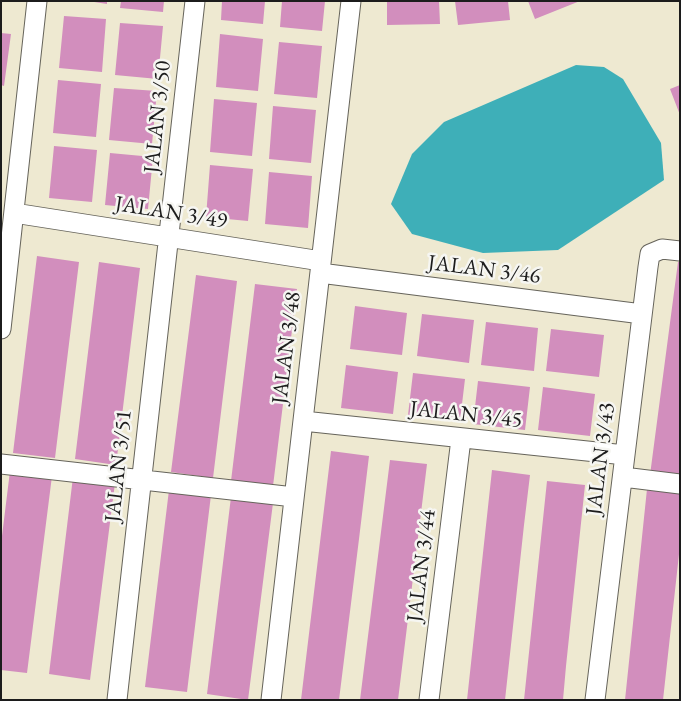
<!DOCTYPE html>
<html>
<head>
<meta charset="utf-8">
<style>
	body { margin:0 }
	#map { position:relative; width:681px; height:701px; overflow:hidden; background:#eee9d1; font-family:"EB Garamond",serif }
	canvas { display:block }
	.frame { position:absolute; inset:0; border:2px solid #1c1c1c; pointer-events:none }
</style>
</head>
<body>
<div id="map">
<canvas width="681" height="701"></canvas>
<div class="frame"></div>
</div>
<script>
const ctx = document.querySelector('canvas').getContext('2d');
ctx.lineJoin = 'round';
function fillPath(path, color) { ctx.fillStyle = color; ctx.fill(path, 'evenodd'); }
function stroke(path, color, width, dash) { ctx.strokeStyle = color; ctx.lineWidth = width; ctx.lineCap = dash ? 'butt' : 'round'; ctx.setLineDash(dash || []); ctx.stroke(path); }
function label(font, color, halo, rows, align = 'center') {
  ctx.font = font + ' "EB Garamond",serif'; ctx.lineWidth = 5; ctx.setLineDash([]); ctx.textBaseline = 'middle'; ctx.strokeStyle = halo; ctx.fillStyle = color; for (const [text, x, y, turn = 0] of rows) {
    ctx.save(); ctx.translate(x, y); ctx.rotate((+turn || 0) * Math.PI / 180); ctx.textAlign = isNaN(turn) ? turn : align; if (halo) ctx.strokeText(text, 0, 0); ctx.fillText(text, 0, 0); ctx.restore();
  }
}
fillPath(new Path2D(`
	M576,65L604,67L623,79L661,143L664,180L558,250L483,253L412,234L391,204L412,154L444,122Z`), '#3eafb8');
fillPath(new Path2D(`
	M88,1H107V4Z
	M121,1H164L163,12L120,8Z
	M222,1H265L263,24L221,20Z
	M282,1H325L322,31L280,27Z
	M387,1H439L440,24L387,25Z
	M455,1H508L510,20L458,25Z
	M528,1H580L535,19Z
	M64,16L106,19L102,72L59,68Z
	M120,23L163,26L158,79L115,75Z
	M1,33L11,34L4,86L1,85Z
	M220,34L263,39L258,91L216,87Z
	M279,42L322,46L317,98L274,94Z
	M58,80L101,84L96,137L53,133Z
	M680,85V115L670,89Z
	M114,88L157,91L152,144L109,140Z
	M214,99L257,103L252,156L210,152Z
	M273,106L316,110L311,163L269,159Z
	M54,146L97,150L92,202L49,198Z
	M110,153L153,157L148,209L105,205Z
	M210,165L253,169L248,221L206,217Z
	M269,172L312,176L308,228L265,224Z
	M37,256L79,262L55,458L13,453Z
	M99,262L140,268L116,465L75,459Z
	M678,262H680V479L650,475Z
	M196,275L237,281L213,478L171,472Z
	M255,284L297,289L273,486L231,481Z
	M355,306L407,313L402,355L350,349Z
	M422,314L474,320L469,363L417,356Z
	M486,322L538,328L534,371L481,365Z
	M551,329L604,335L599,377L546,371Z
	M346,365L398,372L393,414L341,408Z
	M413,373L465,379L460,421L408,415Z
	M478,381L530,387L525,430L473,424Z
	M543,387L595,394L590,436L538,430Z
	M331,451L369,456L359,539L339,700H301Z
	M390,460L427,464L398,700H360Z
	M492,470L530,475L524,525L505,700H467Z
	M10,471L52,476L27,673L1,670V544Z
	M73,477L115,483L90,680L49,674Z
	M547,481L585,485L566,666L563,700H524Z
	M647,489L680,493V545L663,700H625Z
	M169,490L211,495L187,692L145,687Z
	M231,497L273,503L248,700L207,694Z`), '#d28ebd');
const minor = new Path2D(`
	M14,213L321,261
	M320,273L642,314
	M1,329L37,1
	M303,421L625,455
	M1,464L294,497
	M623,477L680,484
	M117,700L195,1
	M271,700L351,1
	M429,700L461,439
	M595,700L648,267L650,254L662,249L680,251`);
stroke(minor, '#66645b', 21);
stroke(minor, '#fff', 19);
label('22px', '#1c1c1c', '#f6f6f2', [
	["JALAN 3/50",158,117,-84],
	["JALAN 3/49",171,213,9],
	["JALAN 3/46",484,270,7],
	["JALAN 3/48",287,348,-83],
	["JALAN 3/45",466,415,6],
	["JALAN 3/43",601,459,-83],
	["JALAN 3/51",119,466,-84],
	["JALAN 3/44",422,566,-83]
]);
</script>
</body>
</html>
